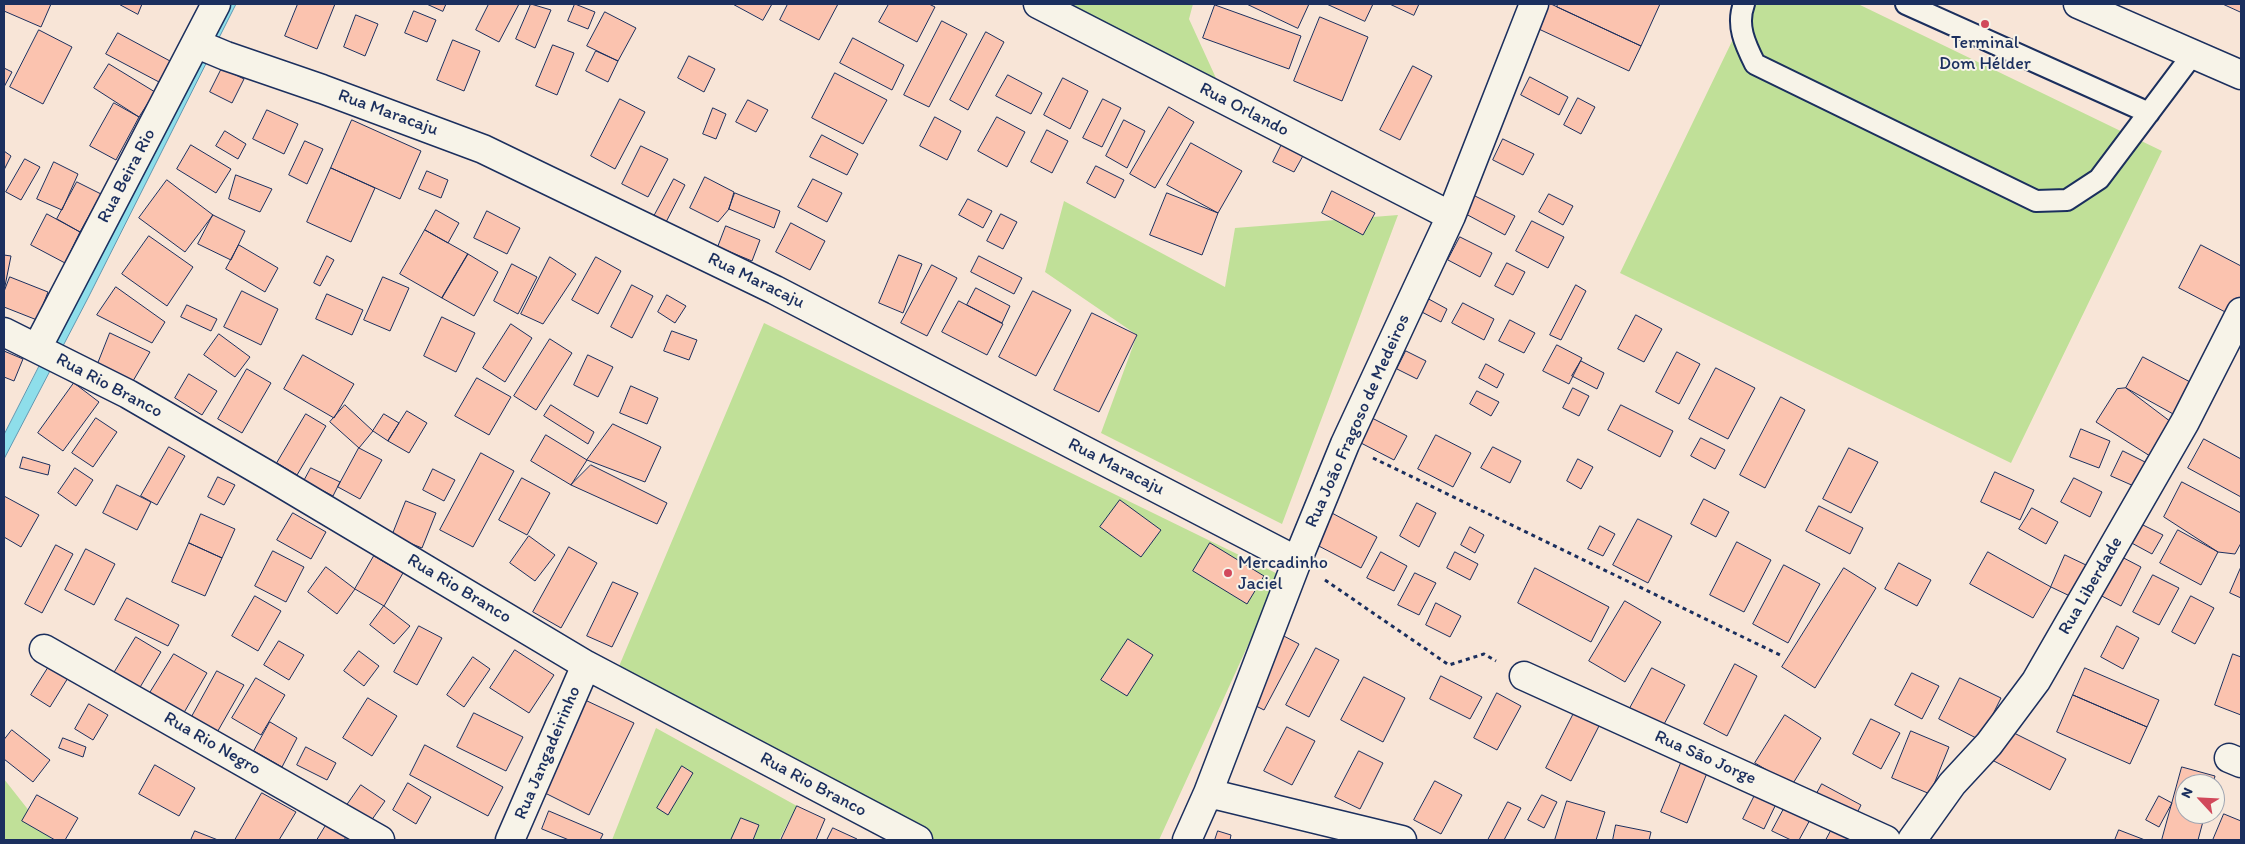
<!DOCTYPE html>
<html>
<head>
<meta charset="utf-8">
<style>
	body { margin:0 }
	#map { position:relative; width:2245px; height:844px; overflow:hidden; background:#f8e5d7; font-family:Itim,sans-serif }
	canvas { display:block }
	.frame { position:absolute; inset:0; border:5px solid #1b2f5e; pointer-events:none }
	.north { position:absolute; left:2175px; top:774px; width:50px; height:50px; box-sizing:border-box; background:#f7f3e8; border:1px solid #9fa5b1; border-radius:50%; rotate:295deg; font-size:14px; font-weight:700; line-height:20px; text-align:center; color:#1b2f5e }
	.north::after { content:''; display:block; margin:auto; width:18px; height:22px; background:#d1495b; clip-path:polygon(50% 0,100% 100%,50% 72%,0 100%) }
</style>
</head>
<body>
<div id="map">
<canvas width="2245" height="844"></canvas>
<div class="frame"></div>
<div class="north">N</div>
</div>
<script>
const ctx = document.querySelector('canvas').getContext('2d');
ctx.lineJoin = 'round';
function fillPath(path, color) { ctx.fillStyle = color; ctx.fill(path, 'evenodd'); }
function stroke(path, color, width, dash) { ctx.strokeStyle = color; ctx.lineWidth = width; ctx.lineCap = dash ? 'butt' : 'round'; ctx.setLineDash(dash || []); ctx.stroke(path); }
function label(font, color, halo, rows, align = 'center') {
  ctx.font = font + ' Itim,sans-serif'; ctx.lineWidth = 4; ctx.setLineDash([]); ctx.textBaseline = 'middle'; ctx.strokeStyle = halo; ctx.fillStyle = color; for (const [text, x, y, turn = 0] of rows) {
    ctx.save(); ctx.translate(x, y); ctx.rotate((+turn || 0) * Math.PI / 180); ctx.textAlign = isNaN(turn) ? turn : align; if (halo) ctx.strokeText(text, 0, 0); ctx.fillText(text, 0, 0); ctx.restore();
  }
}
fillPath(new Path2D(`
	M1056,4H1193L1189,19L1226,100Z
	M1750,4H1858L2162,151L2011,463L1620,273Z
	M1064,201L1225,287L1235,228L1398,215L1282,524L1101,433L1137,335L1045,272Z
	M764,323L1280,575L1159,840H924L617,671Z
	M656,728L797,806L779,840H612Z
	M4,779L52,840H4Z`), '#c0e098');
const water = new Path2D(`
	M224,4H236L88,298L4,459V435Z`);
fillPath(water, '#8edeea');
stroke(water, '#6098b2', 1);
const building = new Path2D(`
	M4,4H51L41,27L4,11Z
	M119,4H142L138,14Z
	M298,4H335L317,49L285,36Z
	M427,4H446L443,11Z
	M489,4H519L499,42L476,30Z
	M531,4L551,10L535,48L516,39Z
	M575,4L595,12L588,29L568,21Z
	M733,4H772L763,20Z
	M788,4H838L819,40L780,20Z
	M889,4H929L935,7L917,42L879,22Z
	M1247,4H1309L1298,28Z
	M1327,4H1373L1365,21Z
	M1390,4H1419L1414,15Z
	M1538,4H1551L1641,46L1629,71L1528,24Z
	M1558,4H1660L1641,46L1557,7Z
	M2223,4H2241V12Z
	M1215,5L1301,36L1289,69L1203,38Z
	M414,11L436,20L427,42L405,33Z
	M605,12L636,28L618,61L587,46Z
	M356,15L378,24L365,56L344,47Z
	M1320,17L1368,37L1342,101L1294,81Z
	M942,21L967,34L929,107L904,95Z
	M39,30L72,47L43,104L10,87Z
	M986,32L1004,42L968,110L950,100Z
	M118,33L170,61L159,82L106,54Z
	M853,38L904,65L892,90L840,63Z
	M453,40L480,51L464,91L437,80Z
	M553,45L574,53L557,95L536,86Z
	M596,51L618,61L608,82L586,71Z
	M689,56L715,69L704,92L678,78Z
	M109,64L155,92L139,117L94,88Z
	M1413,66L1432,76L1400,140L1380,130Z
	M4,68L12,72L4,87Z
	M222,68L244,79L232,103L210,92Z
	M835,73L887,100L863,144L812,118Z
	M1008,75L1042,93L1031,114L996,96Z
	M1530,77L1568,97L1559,115L1521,95Z
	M1063,78L1088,91L1070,129L1044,115Z
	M1578,98L1595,107L1581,134L1564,125Z
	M620,99L645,112L615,169L591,156Z
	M1103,99L1121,108L1102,147L1083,138Z
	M748,100L768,110L756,132L736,122Z
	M114,103L139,117L116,160L90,146Z
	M1169,107L1194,122L1155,188L1130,174Z
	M713,108L726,114L716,139L703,134Z
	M267,110L298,124L284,154L253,139Z
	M935,117L961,131L947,160L920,146Z
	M997,117L1025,132L1007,167L978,151Z
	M352,120L421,151L400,199L331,168Z
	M1124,120L1145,131L1127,168L1106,156Z
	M1047,130L1068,141L1052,173L1031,162Z
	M225,131L246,144L238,159L216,146Z
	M822,135L858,154L847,175L810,157Z
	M1503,139L1534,154L1523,175L1493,160Z
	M305,141L323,149L307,184L289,175Z
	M1191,143L1242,171L1218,213L1167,185Z
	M1282,144L1304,154L1294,172L1273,162Z
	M191,145L231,169L216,193L177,169Z
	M641,146L668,159L648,197L622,184Z
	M4,151L11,156L4,170Z
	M25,159L40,167L21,200L6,192Z
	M54,162L78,174L62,210L37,199Z
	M1096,166L1124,180L1115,198L1087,183Z
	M331,168L375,188L351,242L307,222Z
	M427,171L448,180L441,198L419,189Z
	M236,175L272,189L260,212L229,199Z
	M705,177L734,192L729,209L718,222L690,208Z
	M674,179L685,185L663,228L651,222Z
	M813,179L842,193L827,222L798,207Z
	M167,180L213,215L185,252L139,218Z
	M77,182L101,194L80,232L57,219Z
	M1332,191L1375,213L1363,235L1322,213Z
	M735,193L780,211L774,228L729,209Z
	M1167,193L1218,213L1202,255L1150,235Z
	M1549,194L1573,206L1563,225L1539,212Z
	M1473,195L1515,216L1505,235L1464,213Z
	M968,199L992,211L983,228L959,215Z
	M436,210L459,223L448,243L425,230Z
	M487,211L520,228L507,254L474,238Z
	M47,214L80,232L65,263L31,245Z
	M1001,214L1017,222L1003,249L987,241Z
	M213,215L245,231L231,260L198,244Z
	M1532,221L1564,237L1548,268L1516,251Z
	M791,223L825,241L810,270L776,252Z
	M726,226L760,240L752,261L718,247Z
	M425,230L468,254L442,298L400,274Z
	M149,236L193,267L167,306L122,274Z
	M1460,237L1492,253L1480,277L1448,260Z
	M239,245L278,268L265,292L226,269Z
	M2201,245L2241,266V296L2231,315L2179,288Z
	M468,254L498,272L474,316L442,298Z
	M4,255L11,256L4,291Z
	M899,255L922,264L903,313L879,303Z
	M327,256L334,260L320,286L314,283Z
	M979,256L1022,278L1014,294L971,272Z
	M550,257L576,274L543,324L521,314Z
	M596,257L621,271L598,314L572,300Z
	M1507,263L1525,272L1513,295L1495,286Z
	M512,264L537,277L518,314L494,301Z
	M932,265L957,278L927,336L901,323Z
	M10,277L48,292L37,320L4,307V292Z
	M383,277L409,288L390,331L364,320Z
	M632,285L653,296L632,338L611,327Z
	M1576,285L1586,291L1561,340L1550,335Z
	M116,287L165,322L152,343L97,315Z
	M976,288L1010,306L1002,323L967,305Z
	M242,291L278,309L261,345L224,327Z
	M1033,291L1071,310L1036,376L999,357Z
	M327,294L363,310L352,335L316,319Z
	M667,295L686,306L675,323L658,312Z
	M1425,297L1447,309L1441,322L1418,310Z
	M959,301L1003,324L987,355L942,332Z
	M1463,303L1494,319L1484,340L1452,323Z
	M187,305L217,319L211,331L181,317Z
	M1092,313L1137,335L1099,412L1054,390Z
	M1636,315L1662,329L1644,362L1618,349Z
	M442,317L475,333L456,372L424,356Z
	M1510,320L1535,333L1524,353L1499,341Z
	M511,324L532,338L505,382L483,368Z
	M672,331L697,340L689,360L664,351Z
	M110,333L150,352L133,381L97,366Z
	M219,334L250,357L235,377L204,355Z
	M550,339L572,353L536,410L514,396Z
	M1557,345L1582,358L1569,384L1543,371Z
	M4,351L23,359L14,381L4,377Z
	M1406,351L1426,361L1417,379L1397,369Z
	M1677,352L1700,364L1679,404L1656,392Z
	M303,355L354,384L334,418L284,389Z
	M588,355L613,367L598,397L574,385Z
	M2143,357L2192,383L2175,415L2126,388Z
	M1581,361L1604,373L1597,389L1572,376Z
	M1486,364L1504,374L1497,388L1479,378Z
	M1716,368L1755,388L1728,439L1689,419Z
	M247,369L271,383L242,433L218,419Z
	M189,374L217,391L202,415L175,398Z
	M477,378L511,397L489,435L455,416Z
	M74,383L99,402L63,451L38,433Z
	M631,386L658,398L647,424L620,413Z
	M1573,388L1589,396L1579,416L1563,408Z
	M2126,388L2171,422L2150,456L2096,422L2117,389Z
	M1477,391L1499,402L1491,416L1470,404Z
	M1781,397L1805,410L1765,488L1740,475Z
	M345,405L373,431L359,448L330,422Z
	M551,405L594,432L588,444L544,416Z
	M1621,405L1673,431L1660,457L1608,430Z
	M407,411L427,423L409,453L388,441Z
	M306,414L326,426L297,475L277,463Z
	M384,414L399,423L388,441L373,431Z
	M96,418L117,432L93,467L72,453Z
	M1372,418L1407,436L1394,460L1359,442Z
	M613,424L661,447L645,482L587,460Z
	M2081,429L2110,441L2099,468L2070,457Z
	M546,435L587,460L571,485L531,461Z
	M1436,435L1471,453L1453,487L1418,469Z
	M1701,438L1725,450L1715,469L1691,456Z
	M2204,439L2241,459V497L2188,468Z
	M169,447L185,456L157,505L141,496Z
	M1493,447L1521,461L1510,483L1481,468Z
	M359,448L382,460L360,499L338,487Z
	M1849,448L1878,462L1851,513L1823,499Z
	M2123,451L2147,463L2136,487L2111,476Z
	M481,453L514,471L473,547L440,530Z
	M23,457L50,465L48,475L20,468Z
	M1578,459L1593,467L1581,489L1567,481Z
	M591,465L667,503L657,524L571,485Z
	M75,468L93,480L76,506L58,493Z
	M311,468L340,482L333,496L304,481Z
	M433,469L455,480L444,501L423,490Z
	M1995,472L2034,490L2020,520L1981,502Z
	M218,477L235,485L224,505L208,497Z
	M522,478L550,493L527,535L499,520Z
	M2074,478L2102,492L2090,517L2061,502Z
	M2182,482L2241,513V543L2235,554L2218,552L2164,517Z
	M117,485L151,502L137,530L103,513Z
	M4,496L39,515L21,547L4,537Z
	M1704,499L1729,512L1716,537L1691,524Z
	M1120,500L1161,530L1141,557L1100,527Z
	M406,501L436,513L422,548L392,536Z
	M1417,503L1436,513L1419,547L1400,536Z
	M1819,506L1863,528L1850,554L1806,531Z
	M2032,508L2058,522L2046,544L2019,529Z
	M1330,512L1377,537L1361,568L1313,543Z
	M293,513L326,532L311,559L277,540Z
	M201,514L235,529L222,558L189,543Z
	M1638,519L1672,536L1648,583L1613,565Z
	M2137,522L2163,535L2152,554L2128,541Z
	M1600,526L1615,534L1603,556L1588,549Z
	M1470,527L1484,535L1475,553L1461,545Z
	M2178,530L2218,552L2201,585L2160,563Z
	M529,536L555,555L535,581L510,563Z
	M1737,542L1771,560L1744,612L1710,595Z
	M189,543L222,558L205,596L172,582Z
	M1210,543L1264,576L1247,604L1193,571Z
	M56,545L73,554L42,613L25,604Z
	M569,547L597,563L561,628L533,612Z
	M86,549L115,564L94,605L65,590Z
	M273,551L304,567L286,602L255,586Z
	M1381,552L1407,566L1394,591L1367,578Z
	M1455,552L1478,564L1470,580L1447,568Z
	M1988,552L2051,587L2033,618L1970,584Z
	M2065,555L2086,565L2072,597L2051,587Z
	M2118,555L2141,567L2121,606L2098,594Z
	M374,556L403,573L384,606L355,589Z
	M1899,563L1931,580L1917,606L1885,589Z
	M1784,565L1820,584L1788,643L1753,624Z
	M326,567L355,589L337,614L308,592Z
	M2241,567V598L2230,593Z
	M1535,568L1609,607L1591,642L1518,603Z
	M1844,568L1876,588L1815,688L1782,667Z
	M1415,573L1436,583L1419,615L1398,605Z
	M2153,575L2179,588L2159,625L2133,612Z
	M613,582L638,593L612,647L587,636Z
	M255,596L281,611L258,651L232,636Z
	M2191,596L2214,608L2195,644L2172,632Z
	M127,598L179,625L168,646L115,620Z
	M1625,601L1661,622L1625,682L1589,661Z
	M1436,603L1461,616L1450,637L1426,625Z
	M384,606L410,626L394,644L370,625Z
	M419,626L442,638L417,685L394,672Z
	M2117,626L2139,638L2123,669L2101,657Z
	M1280,634L1299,644L1264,710L1246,701Z
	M136,637L161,652L139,689L114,673Z
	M1128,639L1153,655L1127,696L1101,680Z
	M279,641L304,655L289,680L264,665Z
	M1316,648L1339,660L1309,717L1286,705Z
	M515,650L554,675L529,713L490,688Z
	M359,651L379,666L364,686L344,671Z
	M174,654L207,673L182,716L148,696Z
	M2233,654L2241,657V715L2215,705Z
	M473,657L490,669L464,707L447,695Z
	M53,660L71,673L50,707L31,695Z
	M1735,664L1757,676L1727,736L1704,724Z
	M1652,668L1685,685L1662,728L1629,710Z
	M2085,668L2159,700L2147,727L2073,695Z
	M217,671L244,685L215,736L189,722Z
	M1912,673L1939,686L1922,719L1895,705Z
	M1441,676L1482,697L1470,719L1430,699Z
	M1364,677L1405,698L1383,742L1341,720Z
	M256,678L285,695L261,735L232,718Z
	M1960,678L2001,698L1980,740L1939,719Z
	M1497,693L1521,706L1497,750L1474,738Z
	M2073,695L2147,727L2130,764L2057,732Z
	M368,698L397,716L372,756L343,738Z
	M585,700L634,723L589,815L541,791Z
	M89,704L108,715L93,740L75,729Z
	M474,713L523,737L506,771L457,747Z
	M1574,713L1599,726L1571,781L1546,768Z
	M1785,715L1821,738L1792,785L1755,763Z
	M1871,719L1900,733L1881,769L1853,754Z
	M270,722L297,738L282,767L254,751Z
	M1287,727L1315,741L1292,785L1264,771Z
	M12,730L50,760L33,782L4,759V740Z
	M2008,730L2066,759L2050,790L1992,760Z
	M1911,731L1949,747L1930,794L1892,778Z
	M63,738L86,747L83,757L59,748Z
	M425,745L503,787L488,816L410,775Z
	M306,747L336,763L327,780L297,765Z
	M1359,751L1383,763L1360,809L1335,797Z
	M1681,763L1707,773L1687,823L1661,812Z
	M155,765L195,788L179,816L139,794Z
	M682,766L693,773L668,815L657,808Z
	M2182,767L2215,776L2213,784H2185V814H2205L2198,840H2162Z
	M1435,781L1462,795L1441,834L1414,820Z
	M408,783L431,797L416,824L393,810Z
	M1822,784L1861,805L1855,817L1815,797Z
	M361,785L385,801L371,821L347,805Z
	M1757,791L1777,802L1764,829L1743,819Z
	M262,793L296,812L279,840H235Z
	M37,795L78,818L65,840H55L22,821Z
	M1542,795L1557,802L1544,828L1528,820Z
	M2159,796L2172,803L2159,827L2146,820Z
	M1567,801L1605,812L1596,840H1555Z
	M1508,802L1521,808L1504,840H1488Z
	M1786,805L1811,818L1799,840H1791L1772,831Z
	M797,806L825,819L816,840H781Z
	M549,811L603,834L600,840H569L542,829Z
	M2224,814L2241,821V840H2213Z
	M741,818L759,825L753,840H731Z
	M328,822L348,834L344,840H317Z
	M1616,825L1651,832L1649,840H1613Z
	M1833,827L1858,840H1826Z
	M833,828L857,839L856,840H827Z
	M2119,830L2145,840H2115Z
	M195,831L218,840H191Z
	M1218,831L1231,835L1230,840H1215Z`);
fillPath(building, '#fbc3af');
stroke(building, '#1b2f5e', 1);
const service = new Path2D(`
	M1744,4C1736,25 1745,44 1755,64L2036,201L2067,200L2099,179L2193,54
	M1906,4L2149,113`);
const minor = new Path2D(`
	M1038,4L1451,216
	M2078,4L2241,75
	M195,45L202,46L226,56L322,89L483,149L775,290L1297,561
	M4,332L128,394L271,477L586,665L918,840
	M37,348L216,4
	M44,649L380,840
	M1524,676L1886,840
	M2229,758L2241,763
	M1208,793L1402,840
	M510,840L586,665
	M1187,840L1208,793L1297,561L1345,444L1451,216L1534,4
	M1912,840L1952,784L1989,744L2036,681L2185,422L2241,312`);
stroke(service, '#1b2f5e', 24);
stroke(minor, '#1b2f5e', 31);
stroke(new Path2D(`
	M1373,458L1780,655
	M1325,580L1449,665L1484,654L1496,661`), '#1b2f5e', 3, [4, 4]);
stroke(service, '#f7f3e8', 20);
stroke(minor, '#f7f3e8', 28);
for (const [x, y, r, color] of [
	[1985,24,5,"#d1495b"],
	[1228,573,5,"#d1495b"]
]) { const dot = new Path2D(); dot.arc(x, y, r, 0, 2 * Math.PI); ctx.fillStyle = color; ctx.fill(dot); stroke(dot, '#f7f3e8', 2); }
label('18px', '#1b2f5e', '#f7f3e8', [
	["Terminal",1985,43],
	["Dom Hélder",1985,64],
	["Mercadinho",1238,563,"left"],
	["Jaciel",1238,584,"left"]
]);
label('18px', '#1b2f5e', '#f7f3e8', [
	["Rua Orlando",1244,110,27],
	["Rua Maracaju",388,113,20],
	["Rua Beira Rio",127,176,-62],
	["Rua Maracaju",756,281,26],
	["Rua Rio Branco",109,386,28],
	["Rua João Fragoso de Medeiros",1358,421,-66],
	["Rua Maracaju",1116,467,27],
	["Rua Liberdade",2091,586,-60],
	["Rua Rio Branco",459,589,31],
	["Rua Rio Negro",212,744,30],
	["Rua Jangadeirinho",548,753,-67],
	["Rua São Jorge",1705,758,24],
	["Rua Rio Branco",813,785,28]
]);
</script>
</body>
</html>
